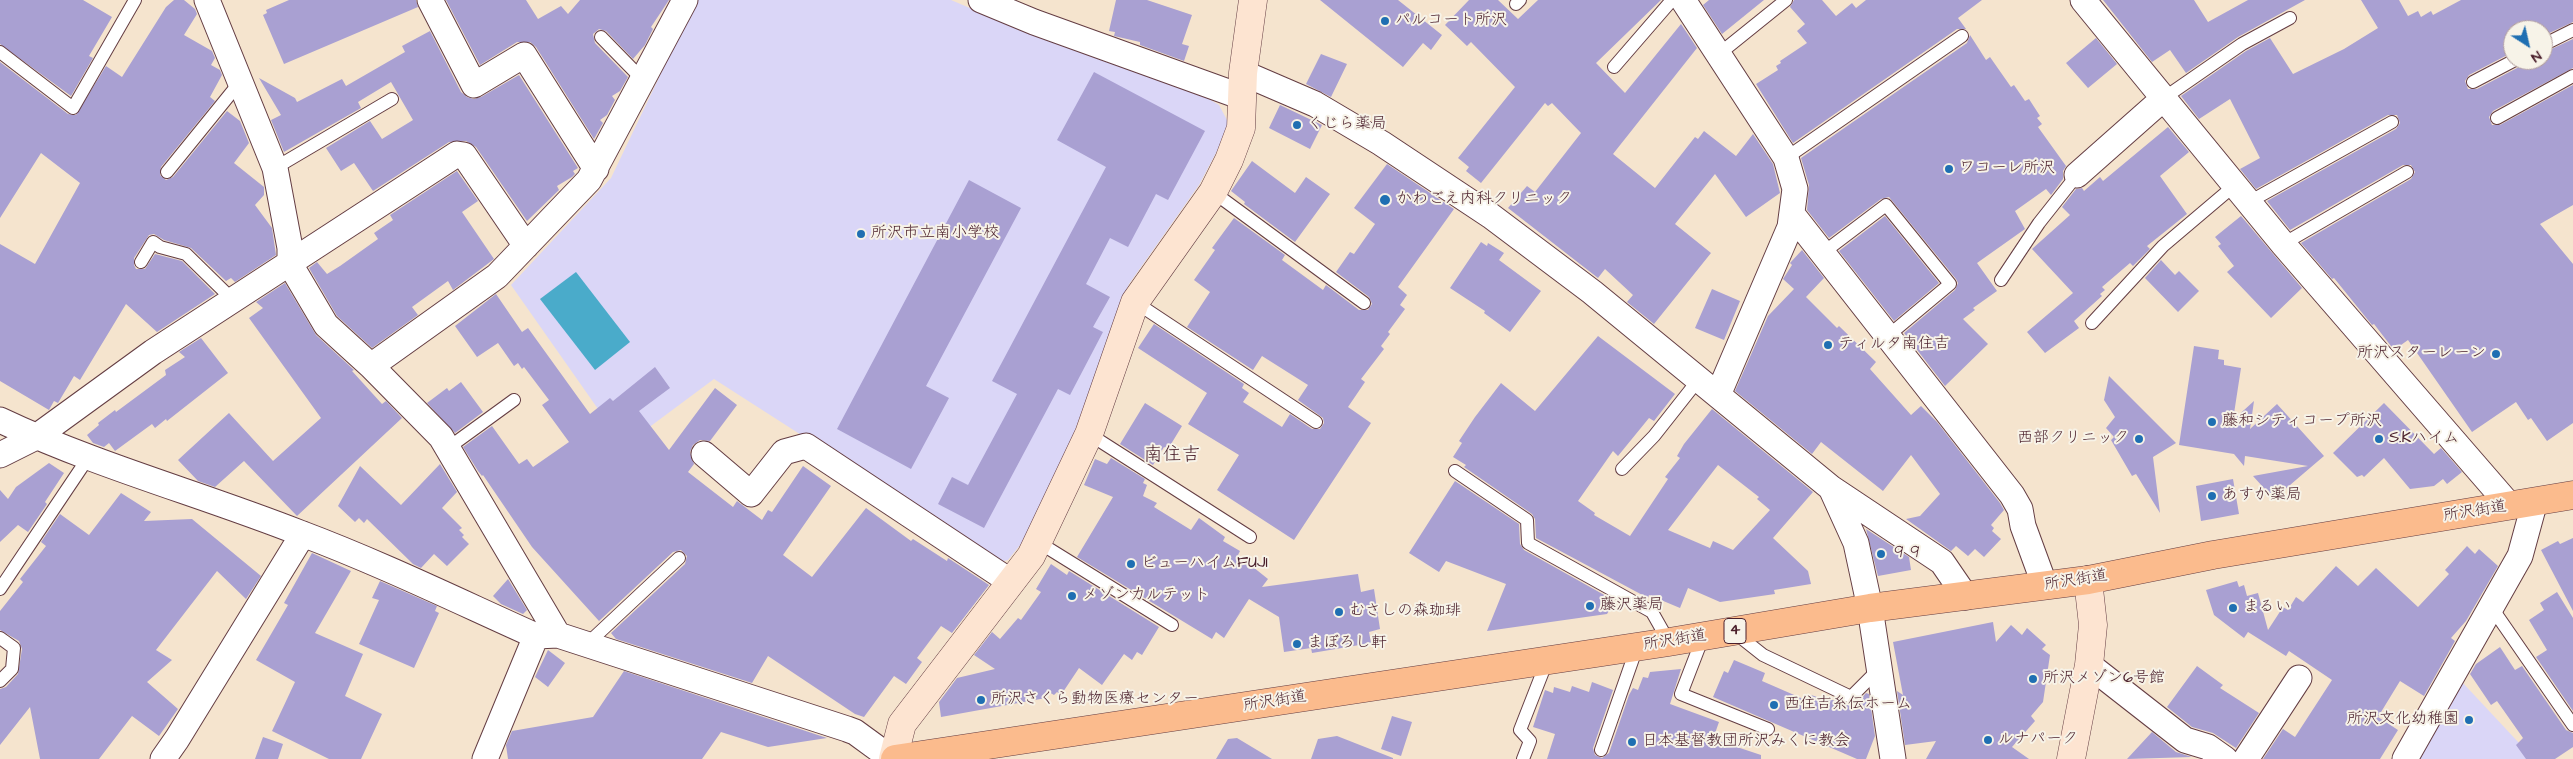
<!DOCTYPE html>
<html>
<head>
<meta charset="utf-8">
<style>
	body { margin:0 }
	#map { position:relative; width:2573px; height:759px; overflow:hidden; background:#f5e4ce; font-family:"Architects Daughter",sans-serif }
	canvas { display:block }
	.north { position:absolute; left:2503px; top:20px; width:50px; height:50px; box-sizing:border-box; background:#f7f3e8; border:1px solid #b29e9c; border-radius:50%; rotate:145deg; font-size:14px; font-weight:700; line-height:20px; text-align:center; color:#4a1f2b }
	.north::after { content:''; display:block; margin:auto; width:18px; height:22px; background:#1f6fb2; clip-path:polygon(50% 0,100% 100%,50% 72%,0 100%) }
</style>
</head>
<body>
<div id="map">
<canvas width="2573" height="759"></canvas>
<div class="north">N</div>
</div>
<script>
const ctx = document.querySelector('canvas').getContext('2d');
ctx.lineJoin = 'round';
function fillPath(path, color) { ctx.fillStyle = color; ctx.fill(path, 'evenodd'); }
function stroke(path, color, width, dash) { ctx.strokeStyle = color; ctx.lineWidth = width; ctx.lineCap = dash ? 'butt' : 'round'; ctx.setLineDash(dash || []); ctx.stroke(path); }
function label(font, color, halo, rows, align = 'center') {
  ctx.font = font + ' "Architects Daughter","Klee One",sans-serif'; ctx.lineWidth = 4; ctx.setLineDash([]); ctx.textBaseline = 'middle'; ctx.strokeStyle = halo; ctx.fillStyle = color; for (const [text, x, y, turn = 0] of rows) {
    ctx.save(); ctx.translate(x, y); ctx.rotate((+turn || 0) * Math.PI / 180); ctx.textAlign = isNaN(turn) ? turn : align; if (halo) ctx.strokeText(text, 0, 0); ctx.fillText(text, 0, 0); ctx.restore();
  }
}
fillPath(new Path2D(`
	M696,0H951L1017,28L1209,99L1219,105L1227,120V132L1199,185L1129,284L1067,452L1029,534L1008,560L999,562L714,379L624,446L511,285L611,178Z
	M2462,682L2534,759H2418Z`), '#dad6f7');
fillPath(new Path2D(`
	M576,272L630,342L595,370L540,299Z`), '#4aabca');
fillPath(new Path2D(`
	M0,0H83L112,17L89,56L93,58L71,96L0,44Z
	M174,0H184L195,9L197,14L184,35L212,51L215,58L211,65L220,70L222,75L210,97L215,101L161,167L160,175L166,180L173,177L227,111L240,121L249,143L234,163L264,187V195L255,205L272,228L276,255L235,282L231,278L226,281L191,248L164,240L154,234L149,235L134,258V265L136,269H145L155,254L182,261L215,294L157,332L126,304L80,380L74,376L58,403L54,401L49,410L0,381V244L35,264L80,183L41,153L0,218V62L68,114L76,115L106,66L122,77L166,7Z
	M289,0H416L418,7L284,64L263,15L267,13L266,10Z
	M446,0H526L538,19L561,6L568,14L580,0H669L651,27L653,29L645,45L633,59L606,31L599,29L593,34L595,43L628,77L620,91L612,96L615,100L607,115L600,120L603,123L594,139L536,47L530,42H517L480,65Z
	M1116,0H1147L1192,15L1182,44L1189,46L1184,61L1140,45V42L1114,36L1115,32L1109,31Z
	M1320,0H1398L1442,35L1431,50L1423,43L1403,67Z
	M1469,0H1498L1518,19L1538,0H1661L1596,63L1625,93L1681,24L1697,48L1613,154L1655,188L1695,137L1698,139L1704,131L1736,156L1753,134L1773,164L1780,193L1746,217L1715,174L1675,224L1711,253L1654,324L1627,302L1633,295L1605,269L1598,278L1508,208L1527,186L1535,192L1581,133L1552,103L1548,106L1545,103L1481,183L1466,171L1469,167L1458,158L1515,87L1471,42L1467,46L1445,25Z
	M1709,0H1764L1722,34L1703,5Z
	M1794,0H1822L1836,16L1852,3L1856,8L1866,0H1982L1958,18L1966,29H1957L1793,143L1756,84L1778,70L1776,66L1781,63L1780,61L1807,43L1797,31L1805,24L1790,7Z
	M2103,0H2194L2208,22L2248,0H2305L2238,37L2186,73L2170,50L2152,62Z
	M2361,0H2399L2408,16L2418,11L2421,17L2431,11L2433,15L2461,0H2573V22L2543,36V30H2513V52L2469,75L2465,81L2468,89H2477L2519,67L2523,60H2543V53L2573,39V68L2493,111L2489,117L2492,125H2500L2573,85V205L2540,224L2573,264V423L2547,441L2531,418L2528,420L2516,402L2472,432L2408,340L2394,350L2374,324L2372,325L2334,278L2332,279L2301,243L2411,179L2415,172L2411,165H2403L2290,230L2267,201L2396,129L2400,123L2397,115H2388L2256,189L2240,169L2260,158L2230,99L2199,119L2181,96L2246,51L2270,38L2293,74L2344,49L2378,28Z
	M430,31L461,92L467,97L474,99L481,97L519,75L578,168L573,171L575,174L572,177L557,186L559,190L527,221L476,147L466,141L449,142L373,191L354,163L341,171L326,148L370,121L382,139L413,120L391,82L358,102L361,108L284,152L271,120L281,115L259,78L295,98L297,102L342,79L346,86L405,52L402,46Z
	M1970,35L1986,60L1990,57L2011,87L2014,85L2025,101L2029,99L2040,116L2037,118L2042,124L2038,127L2066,166L2063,171V179L2051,195L2046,189L2015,211L2025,229L1977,263L1997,291L1973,308L1975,310L1963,319L1988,344L1945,386L1904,333L1955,290L1958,283L1956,279L1889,197L1881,199L1829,238L1807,210L1809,185L1801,158L1967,43Z
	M2096,38L2117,64L2088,88L2066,63Z
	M1321,54L1347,64L1331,97L1306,84Z
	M1094,72L1205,131L1168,200L1156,194L1128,247L1110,238L1086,284L1110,297L1093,327L1103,332L1070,395L1058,389L984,528L938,504L952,477L968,485L1017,394L992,381L1106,167L1057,140Z
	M1280,105L1322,125L1310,149L1269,128Z
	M2168,127L2189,152L2160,176L2187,214L2147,246L2150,249L2133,266L2130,263L2102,287L2105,290L2100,294L2102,296L2074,321L2079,328L2045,353L2027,332L2073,293L2032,249L2070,215L2062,207L2076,189L2082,188L2084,191L2100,177L2103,181Z
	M1252,161L1295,193L1306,177L1330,194L1295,242L1244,204L1245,202L1231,191Z
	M1387,164L1454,209L1398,287L1407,295L1400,305L1405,309L1388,332L1390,334L1381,346L1384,349L1361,379L1365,382L1348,407L1371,423L1294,540L1217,490L1239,455L1188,424L1207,393L1138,348L1154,324L1244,384L1242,388L1249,393L1243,402L1282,427L1290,414L1312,429H1320L1324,423L1323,418L1298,400L1308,385L1262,356L1253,370L1187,327L1210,292L1194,280L1215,250L1212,248L1234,218L1285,255L1282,260L1323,290L1326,285L1359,310H1368L1372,304L1369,297L1336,272L1350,252L1354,254L1375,224L1354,208Z
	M457,171L478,201L462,212L494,259L453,290L448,281L412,307L418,315L372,348L337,316L309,268L317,262L327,274L340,266L378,239L374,233L393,220L390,215Z
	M969,180L1021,208L926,386L949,398L911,469L837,429Z
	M1885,216L1939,283L1894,321L1839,251Z
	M2241,216L2302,288L2271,318L2227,272L2234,266L2218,246L2221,244L2215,237Z
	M1481,242L1487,246L1488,243L1504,253L1499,260L1541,291L1510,332L1484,313L1485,311L1450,288Z
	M1802,250L1824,278L1806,297L1837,328L1839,326L1876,362L1870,369L1911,415L1921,406L1937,422L2000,503L2004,510L1991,525L1994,528L1992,531L2001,539L1984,557L1975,549L1968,556L1956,546L1951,551L1906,519L1920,516L1940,494L1911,455L1883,491L1821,442L1812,454L1735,391L1768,316L1794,289L1783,279L1792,265L1790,263Z
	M2161,260L2175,275L2179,271L2199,291L2178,312L2145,278Z
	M285,283L316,335L354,370L352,371L382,404L386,401L402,418L297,516L244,461L215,487L198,481L178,460L229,413L273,461L321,418L249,318L263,308L256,302Z
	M1712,289L1740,301L1724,340L1695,328Z
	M496,294L522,332L528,328L590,414L610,398L613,401L655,367L670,388L639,411L669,450L715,388L737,405L710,441L700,440L693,445L690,452L694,464L688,472L733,507L737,501L762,520L768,510L772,512L803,466L831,486L783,555L812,577L866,508L911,541L913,539L947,561L948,558L989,585L952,633L941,626L917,658L922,662L906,684L894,676L864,717L855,714L768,656L752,683L616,639L611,633L685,564L687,556L681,550L673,552L599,621L532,547L483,475L482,476L478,471L463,447L492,426L519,464L527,459L533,467L569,442L542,405L549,400L524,367L522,369L518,363L514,366L498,343L477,357L455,326Z
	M1598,336L1675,394L1654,421L1649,418L1618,456L1613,451L1578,501L1595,513L1594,515L1630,536L1668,479L1665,477L1680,458L1677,456L1684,444L1712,409L1813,492L1773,538L1808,571L1811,584L1774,590L1775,594L1720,602L1688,588L1680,608L1649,595L1648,598L1536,538L1535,519L1532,514L1464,467L1466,465L1453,457L1462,443L1459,441L1475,417L1501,383L1535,411ZM1718,465L1759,497L1757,499L1770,510L1733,550L1713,541L1710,548L1668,530Z
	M201,338L228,373L167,421L166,419L155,428L152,424L115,451L109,443L104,447L93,443L87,435L99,425L98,423L115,410L116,412L166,375L165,370L185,357L179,352Z
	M2194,346L2219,350L2218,359L2224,360V365L2241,368L2233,420L2254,401L2250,429L2277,404L2324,456L2276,497L2274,495L2272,497L2253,476L2308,466L2245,456L2244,466L2234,454L2179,445Z
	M2109,376L2176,443L2153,457L2160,513L2136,474L2132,476L2111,440L2114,437L2106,428L2115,417L2104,400Z
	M461,382L483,412L455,433L427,403L447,388L449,391Z
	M1145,403L1182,426L1168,449L1164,447L1153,465L1120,444Z
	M2384,403L2434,454L2441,448L2462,472L2447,484L2443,479L2434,486L2410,489L2384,458L2364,477L2362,475L2357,477L2333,453Z
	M1111,458L1145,479L1143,483L1147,485L1143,496L1157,503L1154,507L1191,530L1199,518L1225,537L1223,541L1240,551L1238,555L1268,579L1262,587L1358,574L1361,592L1374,589L1380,629L1369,632L1371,643L1312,653L1311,648L1284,652L1279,617L1249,599L1224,638L1216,632L1212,639L1077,557L1113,497L1084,485L1095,459L1107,464Z
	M49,463L64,473L45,502L47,504L28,532L18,525L0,542V490L8,499L16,487Z
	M440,464L457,492L442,508L462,528L459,530L464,535L462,537L469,544L447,566L434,554L421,568L413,564L367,519L364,523L359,518L355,522L338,506L360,466L401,505Z
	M2233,479L2239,514L2201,521L2196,486Z
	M1455,481L1519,524L1520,544L1524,550L1615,601L1607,614L1487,631L1506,584L1446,561L1439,572L1409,553Z
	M121,493L151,512L144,521L192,519L261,576L246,599L217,571L156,650L172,660L147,682L178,709L159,736L132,716L99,759H40L30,707L0,745V689L6,687L18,674L22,649L19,641L0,630V611L23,582L20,579L46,546L41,542L60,514L89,535Z
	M1866,529L1909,557L1911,570L1878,576Z
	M2573,538V611L2541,550L2558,541L2560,544Z
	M2467,546L2475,554L2479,549L2498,566L2466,621L2451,638L2455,641L2424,696L2400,681L2378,717L2398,730L2380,759H2263L2283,729L2295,737L2332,680L2289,651L2286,656L2248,632L2244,638L2214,615L2206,590L2237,581L2239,587L2244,585L2247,596L2258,593L2268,630L2283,607L2288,610L2296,597L2303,602L2336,566L2358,586L2376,568L2418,607L2449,574L2445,570Z
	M312,553L351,571L315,633L363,654L345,696L382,714L361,759H329L272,731L295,682L256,660L288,605L284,603Z
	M1051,564L1067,575L1069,571L1159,627L1142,655L1137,652L1132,660L1124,654L1102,685L1079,668L1061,695L1057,692L1054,695L1049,692L1046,698L941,717L939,702L957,678L995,669L974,655L992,632L1000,639L1018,618L1021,620L1041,592L1036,589Z
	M508,579L527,610L523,614L501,604L493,596Z
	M380,581L437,606L435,611L439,613L414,668L359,644L379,600L372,598Z
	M2557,592L2573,618V711L2536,657L2547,650L2529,620L2544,610L2540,603Z
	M1993,622L1996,642L2011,625L2022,635L2027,628L2046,645L2042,649L2050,655L2043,702L2031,716L2035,721L2012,747L2029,759H1926L1936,741L1905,745L1897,691L1903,695L1893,642Z
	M2500,647L2515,670L2522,666L2566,730L2573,733V747L2555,759H2526L2516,745L2523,738L2497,701L2491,705L2470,674L2476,664Z
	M548,650L565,663L548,687L535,677Z
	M1734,660L1765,673L1762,681L1808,701L1811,695L1827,700L1828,698L1844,705L1845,703L1856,705L1866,693L1869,694L1875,736L1866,759H1857L1713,697L1724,671L1728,673Z
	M2197,666L2223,685L2220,688L2259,713L2236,748L2213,733L2192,727L2167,707Z
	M1681,669L1670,704L1719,722L1713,739L1761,755V759H1547L1555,734L1533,727L1545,690L1553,693L1554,687L1570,692L1572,686L1589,692L1592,682L1613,690L1593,748L1595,755L1602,758L1609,753L1629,695L1633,688L1638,690L1643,677L1648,678L1650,672Z
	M624,671L827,738L768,747L721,732L702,759H508L506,745L512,731L593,717Z
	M1392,716L1412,722L1401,756L1381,749Z
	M2152,732L2176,752L2192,757L2127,759Z
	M1337,736L1393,758V759H1311L1318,739Z
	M263,737L283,744L278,759H255Z
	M1237,738L1272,759H1216L1228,739Z`), '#a9a0d2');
const lane = new Path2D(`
	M1516,4L1520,0
	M601,37L643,80
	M2543,45L2573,30
	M0,52L73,108L135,0
	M1719,54L1786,0
	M1614,67L1672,0
	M2473,82L2515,60
	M2164,98L2242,44L2290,18
	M2497,118L2573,76
	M1786,158L1962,36
	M275,168L392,99
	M167,172L240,82
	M1213,192L1364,303
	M2249,202L2392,122
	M2283,244L2407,172
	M1824,252L1886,205L1950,284L1889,335
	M141,262L153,242L160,247L186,254L233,300
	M2001,280L2039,223L2077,175
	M1135,302L1316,422
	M2092,323L2163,246L2235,185
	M1089,434L1250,537
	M448,448L514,400
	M1622,469L1654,436L1699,379
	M1455,471L1527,520L1528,543L1652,612L1669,642
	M1038,542L1172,625
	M0,589L88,458
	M2492,608L2573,725
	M1734,632L1763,655L1851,697L1879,669
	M1703,637L1681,694L1768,729
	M0,638L14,648L12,669L0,681
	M586,645L679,558
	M1601,750L1637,647
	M1523,759L1530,741L1520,730L1547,661`);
const street = new Path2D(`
	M207,0L275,168L290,248V264L326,325L371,366L441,437L558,635
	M430,0L474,85L524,55L596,169
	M981,0L1034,22L1242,97
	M1683,0L1786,158L1795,189L1790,227L1718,395
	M2083,0L2283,244L2510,506
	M1243,73L1315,104L1381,143L1491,216L1592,292L1831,488L1942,562L1966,597
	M2077,175L2164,98
	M1792,214L2012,495L2020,509L2023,526L2045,586
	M371,366L497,276L589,180L685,0
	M0,420C97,466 201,494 300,533C380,563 458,601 536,636L558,635L847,729L855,732L892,759
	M704,454L751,494L784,452L806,446L1011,582
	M0,455L36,437L153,352L457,154L464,155L526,246
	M1831,488L1856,543L1870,608L1893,759
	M2089,665L2185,740L2208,747L2225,759
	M163,759L177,739L303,534
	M485,759L536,636
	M2246,759L2299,678
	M2405,759L2520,556L2535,501`);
const secondary = new Path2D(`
	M893,759L902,724L1031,556L1089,434L1135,302L1213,192L1229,160L1241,128L1243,73L1253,0
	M2071,759L2089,665L2093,625L2088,580`);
const primary = new Path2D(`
	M895,759L1669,642L1870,608L2088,580L2213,555L2573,495`);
stroke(lane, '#643d43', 14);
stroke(street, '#643d43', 27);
stroke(secondary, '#643d43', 29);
stroke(primary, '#643d43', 29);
stroke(lane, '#fff', 12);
stroke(street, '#fff', 25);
stroke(secondary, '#fde4d1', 28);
stroke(primary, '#fbbb8d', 28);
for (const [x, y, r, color] of [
	[1385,21,5,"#1f6fb2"],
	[1297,125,5,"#1f6fb2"],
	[1949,169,5,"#1f6fb2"],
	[1385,200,6,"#1f6fb2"],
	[861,234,5,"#1f6fb2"],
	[1828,345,5,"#1f6fb2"],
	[2496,354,5,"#1f6fb2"],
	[2212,422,5,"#1f6fb2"],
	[2139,439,5,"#1f6fb2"],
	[2379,439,5,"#1f6fb2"],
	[2212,496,5,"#1f6fb2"],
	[1881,554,5,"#1f6fb2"],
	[1131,564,5,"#1f6fb2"],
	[1072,596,5,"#1f6fb2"],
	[1590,606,5,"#1f6fb2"],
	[2233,608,5,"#1f6fb2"],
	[1339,612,5,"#1f6fb2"],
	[1297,644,5,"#1f6fb2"],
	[2033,679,5,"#1f6fb2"],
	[981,700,5,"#1f6fb2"],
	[1774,705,5,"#1f6fb2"],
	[2469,720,5,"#1f6fb2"],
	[1988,740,5,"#1f6fb2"],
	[1632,742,5,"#1f6fb2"]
]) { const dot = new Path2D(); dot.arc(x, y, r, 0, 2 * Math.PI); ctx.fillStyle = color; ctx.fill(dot); stroke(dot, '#f7f3e8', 2); }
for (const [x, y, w] of [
	[1735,631,22]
]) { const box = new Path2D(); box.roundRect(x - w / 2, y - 12.5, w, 25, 4); ctx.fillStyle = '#f7f3e8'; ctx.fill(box); stroke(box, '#4a1f2b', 1); }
label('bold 15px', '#4a1f2b', null, [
	["4",1735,631]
]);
label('16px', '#4a1f2b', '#f7f3e8', [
	["パルコート所沢",1395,21],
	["くじら薬局",1307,125],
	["ワコーレ所沢",1959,169],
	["かわごえ内科クリニック",1396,200],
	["所沢市立南小学校",871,234],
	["ティルタ南住吉",1838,345],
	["所沢スターレーン",2486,354,"right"],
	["藤和シティコープ所沢",2222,422],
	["西部クリニック",2129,439,"right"],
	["S.Kハイム",2389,439],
	["あすか薬局",2222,496],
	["９９",1891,554],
	["ビューハイムFUJI",1141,564],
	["メゾンカルテット",1082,596],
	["藤沢薬局",1600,606],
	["まるい",2243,608],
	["むさしの森珈琲",1349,612],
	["まぼろし軒",1307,644],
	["所沢メゾン6号館",2043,679],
	["所沢さくら動物医療センター",991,700],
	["西住吉糸伝ホーム",1784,705],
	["所沢文化幼稚園",2459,720,"right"],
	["ルナパーク",1998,740],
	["日本基督教団所沢みくに教会",1642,742]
], 'left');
label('16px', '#4a1f2b', '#f7f3e8', [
	["所沢街道",2475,512,-9],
	["所沢街道",2076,581,-9],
	["所沢街道",1675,641,-9],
	["所沢街道",1275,702,-9]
]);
label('19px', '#4a1f2b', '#f7f3e8', [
	["南住吉",1172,456]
]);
</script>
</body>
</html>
